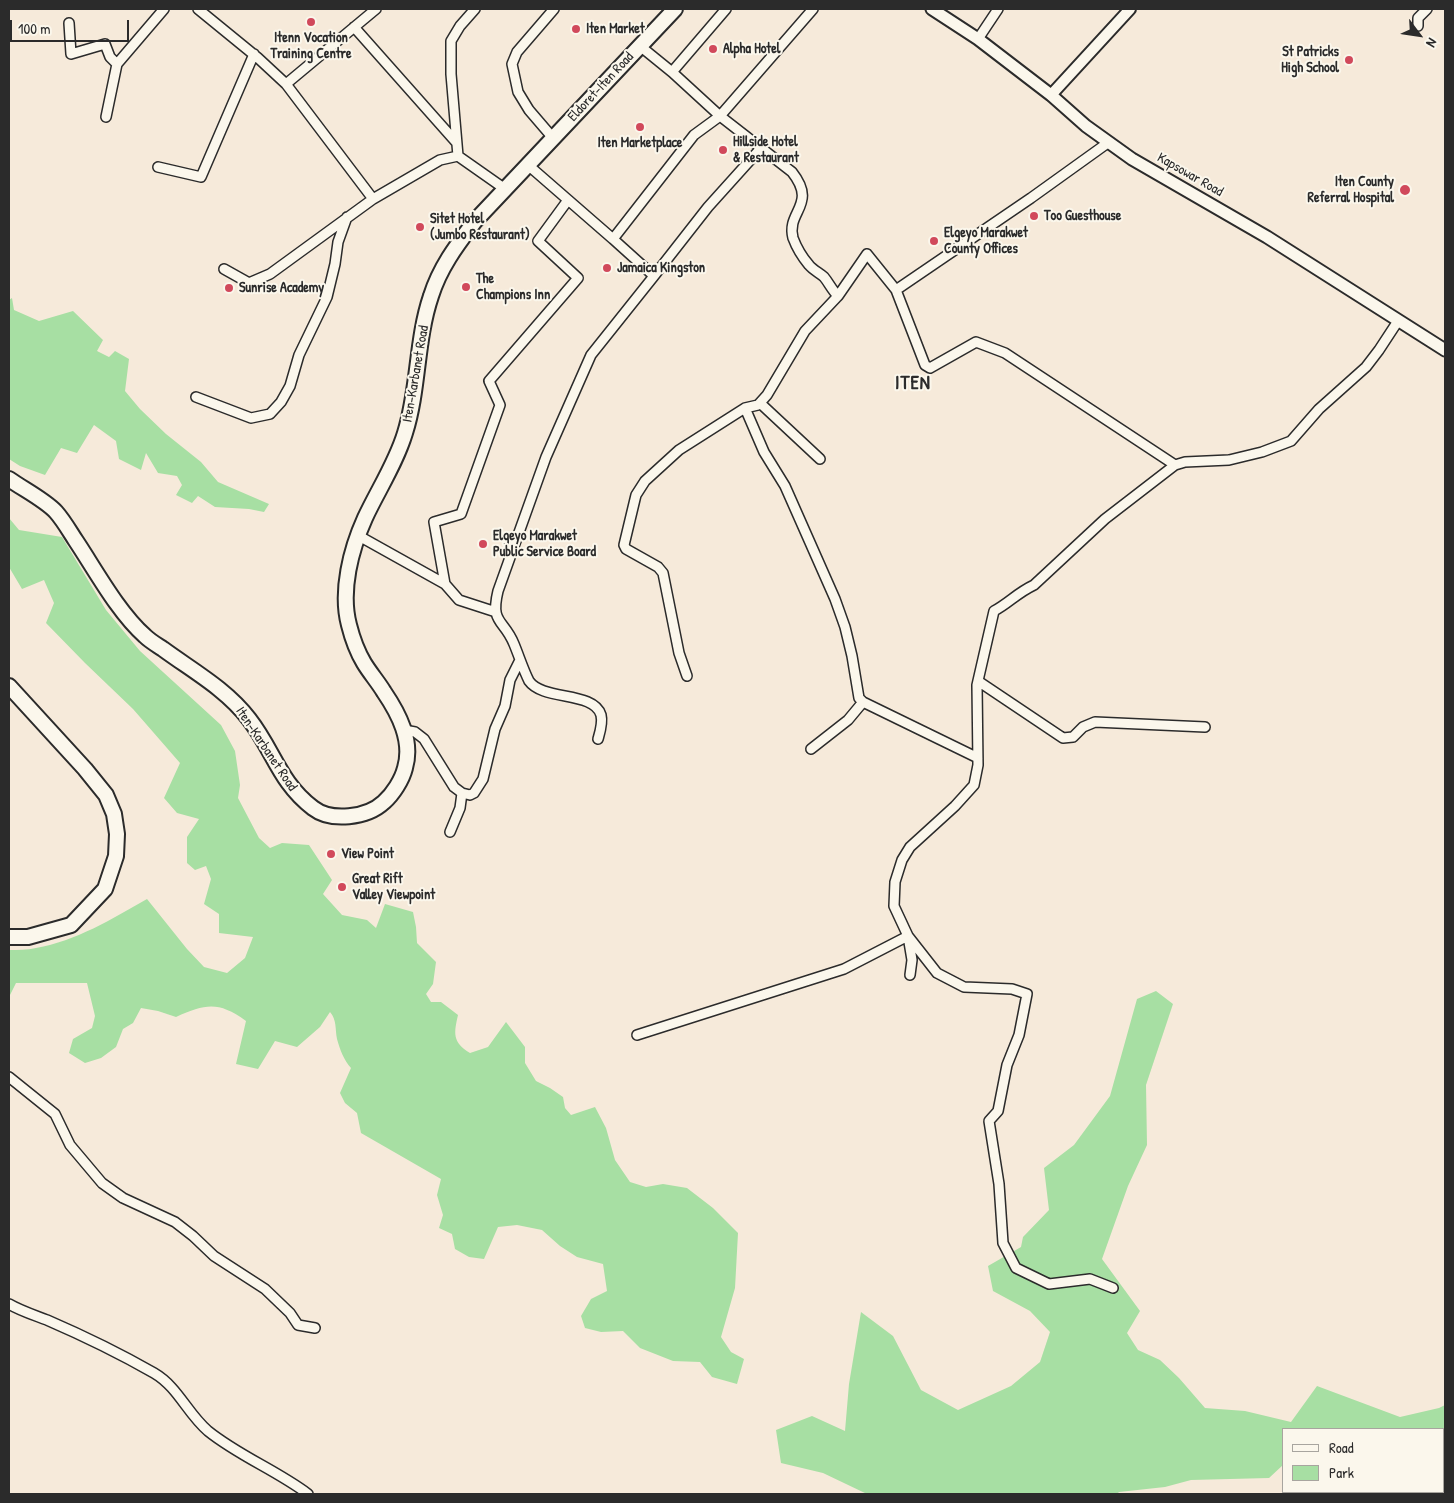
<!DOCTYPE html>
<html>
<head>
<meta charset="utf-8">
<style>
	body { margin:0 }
	#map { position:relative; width:1454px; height:1503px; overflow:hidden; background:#f6eada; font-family:"Patrick Hand",sans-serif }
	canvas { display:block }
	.frame { position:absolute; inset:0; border:10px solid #2b2b2b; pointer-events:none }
	.legend { position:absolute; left:1282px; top:1428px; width:162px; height:65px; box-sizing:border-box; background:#fbf7ec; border:1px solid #a8a59f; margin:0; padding:6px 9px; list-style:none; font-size:15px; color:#2b2b2b }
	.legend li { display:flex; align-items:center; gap:10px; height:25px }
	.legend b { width:25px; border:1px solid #a8a59f }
	.north { position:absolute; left:1394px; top:10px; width:50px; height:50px; -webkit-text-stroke:4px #fbf7ec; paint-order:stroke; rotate:121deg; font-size:14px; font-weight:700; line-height:20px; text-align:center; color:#2b2b2b }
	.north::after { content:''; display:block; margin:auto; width:18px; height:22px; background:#2b2b2b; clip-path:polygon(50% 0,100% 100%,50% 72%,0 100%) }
	.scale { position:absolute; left:10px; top:20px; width:119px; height:22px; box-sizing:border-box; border:2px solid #2b2b2b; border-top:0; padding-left:6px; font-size:15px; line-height:18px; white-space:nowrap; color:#2b2b2b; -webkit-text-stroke:4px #fbf7ec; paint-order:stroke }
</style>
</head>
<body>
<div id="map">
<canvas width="1454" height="1503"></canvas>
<div class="frame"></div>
<ul class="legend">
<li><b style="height:6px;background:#fbf7ec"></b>Road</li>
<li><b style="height:14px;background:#a7dfa3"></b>Park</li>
</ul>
<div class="north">N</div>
<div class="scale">100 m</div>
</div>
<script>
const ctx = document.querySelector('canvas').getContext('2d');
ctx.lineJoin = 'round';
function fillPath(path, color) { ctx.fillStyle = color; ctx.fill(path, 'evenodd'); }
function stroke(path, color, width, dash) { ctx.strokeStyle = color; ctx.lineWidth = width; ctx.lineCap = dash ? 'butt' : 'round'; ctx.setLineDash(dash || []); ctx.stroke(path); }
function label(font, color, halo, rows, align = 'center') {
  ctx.font = font + ' "Patrick Hand",sans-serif'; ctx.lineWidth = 4; ctx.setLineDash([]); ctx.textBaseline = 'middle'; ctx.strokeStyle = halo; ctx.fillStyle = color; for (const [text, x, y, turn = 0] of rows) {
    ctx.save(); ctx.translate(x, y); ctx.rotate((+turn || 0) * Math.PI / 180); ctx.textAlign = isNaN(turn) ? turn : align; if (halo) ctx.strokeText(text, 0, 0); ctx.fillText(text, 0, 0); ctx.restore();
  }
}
fillPath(new Path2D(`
	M12,298L14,310L39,321L73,311L103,340L97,351L109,357L115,351L129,359L125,391L140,409L166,434L201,462L218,482L269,504L264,512L249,509L215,507L198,496L192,503L176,495L182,485L177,476L158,473L146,453L141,470L119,459L116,441L94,425L77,453L61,448L45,475L20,466L9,459V300Z
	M9,518L19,530L62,537L106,610L140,651L221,725L235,751L240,785L238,798L259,838L270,848L282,843L309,845L332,880L323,894L342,915L367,920L376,928L385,904L413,912L416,927L417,943L436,962L433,984L426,994L431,1002H441L458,1015C454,1033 452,1042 470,1053L488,1047L506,1022L525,1047V1063L536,1081L550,1088L563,1097L565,1108L571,1115L595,1107L606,1128L615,1160L630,1182L646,1187L663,1184L687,1188L713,1208L738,1233L735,1288L721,1337L731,1352L744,1359L737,1384L712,1377L700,1362L673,1361L640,1348L623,1331L601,1332L585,1328L581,1316L591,1299L607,1291L603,1264L577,1257L560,1246L542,1230L517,1225L498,1227L484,1259L469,1257L455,1249L452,1234L439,1228L443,1215L437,1195L441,1179L361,1133L357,1113L345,1103L340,1093L351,1068C344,1060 340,1050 337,1039C335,1029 337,1020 330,1012L320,1027L297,1047L275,1041L258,1069L236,1064L246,1021C218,1001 206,1004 176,1017L158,1011L141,1008L133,1023L123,1029L116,1047L101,1058L85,1063L69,1053L73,1039L92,1028L95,1016L87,983H16L9,997V950C18,950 27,950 36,948C76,941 112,919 147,899L187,949L204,967L227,973L245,958L253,937L219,933V914L204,904L211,879L206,866L195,870L187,863V837L199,819L177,813L164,798L180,763L133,709L85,663L46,623L54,603L44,580L22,589L9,567Z
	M1156,991L1173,1004L1146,1085L1147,1145L1128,1186L1102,1259L1140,1311L1127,1333L1138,1350L1160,1360L1179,1378L1205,1408L1245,1411L1291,1422L1317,1386L1400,1417L1439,1408L1445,1405V1452L1443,1453V1429H1283V1465L1269,1478L1191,1480L1165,1487L1119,1492L1117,1494H867L823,1473L781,1463L776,1430L812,1416L845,1431L849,1384L861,1312L893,1336L921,1390L958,1410L1011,1386L1040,1362L1050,1332L1030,1311L993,1291L988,1266L1021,1247L1023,1237L1049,1210L1044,1168L1074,1145L1110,1096L1137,999Z`), '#a7dfa3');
const minor = new Path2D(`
	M198,9L258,58L286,84L373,199L440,160L458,156L505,189
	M69,23L71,54L105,44L110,57L117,64
	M1418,26V18L1427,9
	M354,27L456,142
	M978,39L998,9
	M640,46L672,72L720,116L792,172C818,205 786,211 793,238C796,246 803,258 809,265C813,270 820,273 824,277C829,283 832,290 838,296L805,331L767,395L758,405L745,408L679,450L645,481L636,495L624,545L626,549L658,567L663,573L679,653L687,676
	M672,72L726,9
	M286,84L376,9
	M106,117L117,64L164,9
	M553,138L529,110L518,92L512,64L517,52L554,9
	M1109,142L1031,198L896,290L925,365L930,368L976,342L1005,353L1175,465
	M458,156L451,74V41L460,26L475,9
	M528,165L613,239L694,135L720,116L813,9
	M158,167L201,177L254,54
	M613,239L654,276
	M224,269L249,283L270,274L373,199
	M838,296L867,254L896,290
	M196,397L251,418L270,414L281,402L290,386L299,355L327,297L335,264L338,242L347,217
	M760,403L820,459
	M745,408L764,452L785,486L835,599L845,627L852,656L859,698L863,702L848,720L811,749
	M359,536L445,584L459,600L496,612
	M445,584L434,522L461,514L500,405L489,381L578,278L538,241L568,200
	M978,681L1063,738L1073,737L1083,727L1095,722L1205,727
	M863,702L978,758
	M404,730L415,732L424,739L454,787L462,793L470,795L474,793L483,779L495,729L505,706L510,680L520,660
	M598,739C600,732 603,723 601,715C594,691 543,701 529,681C523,669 519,656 514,644C504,619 490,624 498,591L546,457L591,355L654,276L708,207L762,147
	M450,832L460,808L462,793
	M910,975L912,960L908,936L894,906L895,882L902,860L910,847L955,806L974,785L978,765L977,685L994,611C1009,603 1017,593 1034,585L1105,519L1175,465L1185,462L1229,460L1262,452L1291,441L1319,409L1366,367L1379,350L1398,321
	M637,1035L844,969L908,936L937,973L964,987L1012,989L1027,994L1019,1035L1007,1065L998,1111L989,1121L999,1184L1003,1243L1016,1268L1049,1284L1090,1279L1113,1288
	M9,1077L55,1114L70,1145L102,1183L123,1198L175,1222L193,1236L214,1256L265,1289L290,1313L298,1325L315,1328
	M9,1304C21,1311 34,1315 47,1320C84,1336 119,1353 154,1373C178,1387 187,1413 208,1431C239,1456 276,1470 308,1494`);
const tertiary = new Path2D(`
	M1051,95L1130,9`);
const secondary = new Path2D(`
	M932,9L978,39L1051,95L1086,126L1132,159L1267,237L1445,350`);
const primary = new Path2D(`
	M9,479C23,489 45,500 56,512C64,521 70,532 76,541C96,571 118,612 145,636C150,641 157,645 163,649C193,671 226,689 249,719C274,751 279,782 313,808C331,822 367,818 384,802C393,794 402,780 405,768C413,741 399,714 384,692C378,682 370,673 364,663C358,653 352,637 349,625C340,591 351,549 365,518C378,490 396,463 405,433C419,389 416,340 431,296C440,267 457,245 475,221L675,9
	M9,686L85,769L106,795L114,814L117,834L116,856L105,889L71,925L28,937H9`);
stroke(minor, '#2b2b2b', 12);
stroke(tertiary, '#2b2b2b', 14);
stroke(secondary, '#2b2b2b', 15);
stroke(primary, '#2b2b2b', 18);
stroke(minor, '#fbf7ec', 9);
stroke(tertiary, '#fbf7ec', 10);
stroke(secondary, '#fbf7ec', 11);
stroke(primary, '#fbf7ec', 14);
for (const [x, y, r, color] of [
	[311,22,5,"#d1495b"],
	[576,29,5,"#d1495b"],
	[713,49,5,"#d1495b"],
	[1349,60,5,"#d1495b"],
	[640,127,5,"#d1495b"],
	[723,150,5,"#d1495b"],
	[1405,190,6,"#d1495b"],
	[1034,216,5,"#d1495b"],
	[420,227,5,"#d1495b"],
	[934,241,5,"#d1495b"],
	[607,268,5,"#d1495b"],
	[466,287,5,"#d1495b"],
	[229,288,5,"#d1495b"],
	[483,544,5,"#d1495b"],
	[331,854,5,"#d1495b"],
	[342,887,5,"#d1495b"]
]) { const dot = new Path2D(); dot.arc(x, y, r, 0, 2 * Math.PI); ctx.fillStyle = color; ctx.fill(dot); stroke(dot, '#fbf7ec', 2); }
label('bold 14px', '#2b2b2b', '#fbf7ec', [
	["Iten Market",586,29],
	["Itenn Vocation",311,38,"center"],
	["Training Centre",311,54,"center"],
	["Alpha Hotel",723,49],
	["St Patricks",1339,52,"right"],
	["High School",1339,68,"right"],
	["Hillside Hotel",733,142],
	["& Restaurant",733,158],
	["Iten Marketplace",640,143,"center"],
	["Iten County",1394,182,"right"],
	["Referral Hospital",1394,198,"right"],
	["Too Guesthouse",1044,216],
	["Sitet Hotel",430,219],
	["(Jumbo Restaurant)",430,235],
	["Elgeyo Marakwet",944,233],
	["County Offices",944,249],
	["Jamaica Kingston",617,268],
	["The",476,279],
	["Champions Inn",476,295],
	["Sunrise Academy",239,288],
	["Elgeyo Marakwet",493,536],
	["Public Service Board",493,552],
	["View Point",341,854],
	["Great Rift",352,879],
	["Valley Viewpoint",352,895]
], 'left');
label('14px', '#2b2b2b', '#fbf7ec', [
	["Eldoret-Iten Road",601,87,-47],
	["Kapsowar Road",1190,175,30],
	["Iten-Karbanet Road",416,374,-80],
	["Iten-Karbanet Road",266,749,56]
]);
ctx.letterSpacing = '1px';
label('bold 19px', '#2b2b2b', '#fbf7ec', [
	["ITEN",913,384]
]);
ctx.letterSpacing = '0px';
</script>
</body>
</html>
